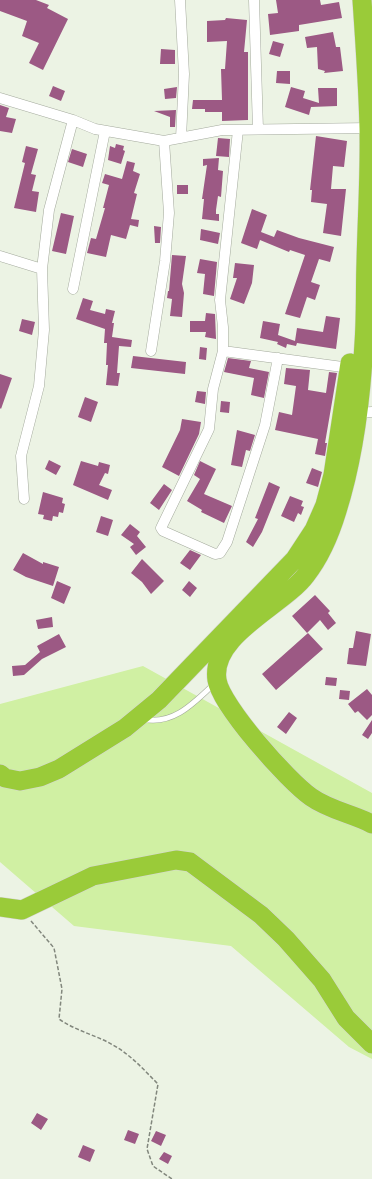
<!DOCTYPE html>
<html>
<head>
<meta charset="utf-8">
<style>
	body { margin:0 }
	canvas { display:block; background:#ecf3e4 }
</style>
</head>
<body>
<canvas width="372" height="1179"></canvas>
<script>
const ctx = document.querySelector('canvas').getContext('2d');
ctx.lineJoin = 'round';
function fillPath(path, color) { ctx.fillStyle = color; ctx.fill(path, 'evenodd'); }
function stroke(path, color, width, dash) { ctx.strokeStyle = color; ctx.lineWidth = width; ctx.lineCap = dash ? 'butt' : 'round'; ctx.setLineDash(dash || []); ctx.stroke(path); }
fillPath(new Path2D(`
	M143,666L372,793V1059L349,1047L231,946L74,926L0,862V704Z`), '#d0f0a3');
fillPath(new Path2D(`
	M0,0H36L49,5L47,8L68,19L43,70L29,63L39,43L22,36L27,21L0,11Z
	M276,0H320L321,5L339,2L342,18L299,25V31L270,35L268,14L278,13Z
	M226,18L247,20L244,52H248V120L222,121V112H205V109H192L193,100H222L221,69H225L227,41L207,42V21L225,20Z
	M333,32L336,47H340L343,71L324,73L325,71L318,69L317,47L307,48L305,37Z
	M273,41L284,44L280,57L269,54Z
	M161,49L175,50V64H160Z
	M277,71H290V84L276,83Z
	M53,86L65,91L61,101L49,96Z
	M177,87L176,98L165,99L164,89Z
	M291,87L305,91L303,98L319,103L318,88H337V106L311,107L309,115L285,107Z
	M0,105L9,108L6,117L16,119L12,133L0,131Z
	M176,110L175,127H170V117L154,111Z
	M316,136L347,141L344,167L333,166L331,189H346L341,236L323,233L327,204L311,202L312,190H310Z
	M218,138L230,139L229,157L216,156Z
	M116,144L124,146L123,150L125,151L121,164L108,160L110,146L115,148Z
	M26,146L38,149L31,174L36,175L32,191L39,192L36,212L14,208L25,163L22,162Z
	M72,149L87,154L83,167L68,162Z
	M219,158L218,170L223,171L221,197L218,196L216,210V214H219V221L202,219L204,199H202L207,165L203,166V159Z
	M127,161L135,163L133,171L140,174L134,193L137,194L131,219L139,220L138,227L130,225L126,239L111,235L106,257L87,253L91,238L96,239L105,208H103L109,185L102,183L105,174L122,179Z
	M177,185H188V194H177Z
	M252,209L267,215L261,232L274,237L277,230L299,238L334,247L330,262L319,259L311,282L320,285L315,300L307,297L300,318L285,314L305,255L290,250L289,252L260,240L257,249L241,243Z
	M61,213L74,216L66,254L52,251Z
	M154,226L161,227L160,243H155Z
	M201,229L220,233L218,244L200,240Z
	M172,255L186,256L182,284L184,293L182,317L170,316L172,299L167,298L168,291H169Z
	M200,259L217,262L214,296L203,294L205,274L197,273Z
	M235,263L254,265L252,283L244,304L230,299L237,278H233Z
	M83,298L93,301L90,310L105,314L106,309L115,311L112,323H114L112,337L132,340L131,347L119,346L117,373H120L118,386L106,385L108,365H106L107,343H104L105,329L76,319Z
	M206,313L215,314L216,339L205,337L206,332H190V321H205Z
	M326,316L340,318L336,349L297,343L296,346L287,344L286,348L277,344L278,342L260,338L263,321L280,324L278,335L295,341L297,328L323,332Z
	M22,319L35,322L32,335L19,331Z
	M200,347L207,348L206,360L199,359Z
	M133,356L186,362L185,374L131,368Z
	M228,358L251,361L249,368L269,372L264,398L251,395L254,378L224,372Z
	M286,368L310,370L308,390L326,393L329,372L337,373L325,443H327L325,456L315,454L318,439L275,430L279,412L292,415L296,386L284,384Z
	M0,374L12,378L1,409L0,408Z
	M197,391L206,392L205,404L195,402Z
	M85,397L98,402L91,422L78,417Z
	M221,401L230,402L229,413L220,412Z
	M182,419L201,422L199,434L179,476L162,467L180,430Z
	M237,430L255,435L250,451L246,450L242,467L231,465Z
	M49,460L61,466L56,475L45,469Z
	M81,461L98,466L99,462L110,465L108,474L105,473L99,485L112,490L108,500L73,485Z
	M200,461L216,469L204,494L232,506L224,523L201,512L202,510L187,501L200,479L194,475Z
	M312,468L322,472L318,487L306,483Z
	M269,482L280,487L262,532L253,547L246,542L258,519L255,518Z
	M164,484L172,490L159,510L150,503Z
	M43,492L63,498L62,503L65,504L63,513L59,512L58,517L53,516L52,521L43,519L44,515L38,514Z
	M290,496L303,501L301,506L304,507L301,515L298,513L294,522L281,516Z
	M101,516L113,520L108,536L96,532Z
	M130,524L140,532L137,536L146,547L136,555L130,547L134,544L121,535Z
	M190,550L201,555L190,570L180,563Z
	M23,553L43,564V562L59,567L53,586L26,577L13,570Z
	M142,559L164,581L151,594L142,582L131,573Z
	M57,581L71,587L64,604L51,598Z
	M189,581L197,588L190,597L182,590Z
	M315,595L330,611L328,613L336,623L328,630L320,620L307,633L292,616Z
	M52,617L53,627L38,629L36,620Z
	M356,631L371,634L366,666L347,664L349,648H353Z
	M308,633L323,649L276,690L262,674Z
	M59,634L66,647L42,659L24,675L13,676L12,666L25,665L40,652L37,646Z
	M326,677L337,678L336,686L325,685Z
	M367,689L372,695V715L367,720L358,711L355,713L348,704Z
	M340,690L350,691L349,700L339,699Z
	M289,712L297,718L286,734L277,727Z
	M372,720V733L368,739L362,735Z
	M37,1113L48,1119L41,1130L31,1123Z
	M128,1130L139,1134L135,1144L124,1140Z
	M156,1131L166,1135L161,1146L151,1141Z
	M83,1145L95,1150L90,1162L78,1157Z
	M164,1152L172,1156L168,1164L159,1159Z`), '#9c5984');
const lane = new Path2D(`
	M142,719C173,726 194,703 215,683`);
const street = new Path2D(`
	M180,0L184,74L181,138
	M254,0L258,129
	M0,98L73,120L95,129L164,141L222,130L369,128
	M238,130L220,300L223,327V351L350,368
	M0,256L42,269
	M73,289L105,131
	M151,351L165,261L169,213L164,141
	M223,351L213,389L209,429L161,528L163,531L215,554L220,553L227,542L265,425L278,358
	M358,413L372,412
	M24,499L21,456L39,386L44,330L42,269L49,210L73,120`);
const highway = new Path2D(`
	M362,0C365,43 368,86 369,128C370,173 367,217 366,262C365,289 366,316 364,343C361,400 354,457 337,511C330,534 321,556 306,575C283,606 210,635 217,680C221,706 288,781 311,797C329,810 353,814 372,824
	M0,774L5,778L20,781L40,777L59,769L125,728L159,700L295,559L314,530L325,505L333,475L350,363
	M0,907L22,910L93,876L176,860L190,862L261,915L286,939L322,980L346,1018L372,1044`);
stroke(lane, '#a4aa9d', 6);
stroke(street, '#a4aa9d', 11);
stroke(highway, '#d5d5d4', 20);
stroke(new Path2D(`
	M31,921L54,948L62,989L59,1019C76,1031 96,1035 113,1045C131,1055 144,1070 158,1084L147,1149L153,1166L172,1179`), '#82877d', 1.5, [4, 2]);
stroke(lane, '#fff', 5);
stroke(street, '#fff', 10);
stroke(highway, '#9acb39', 19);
</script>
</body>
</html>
